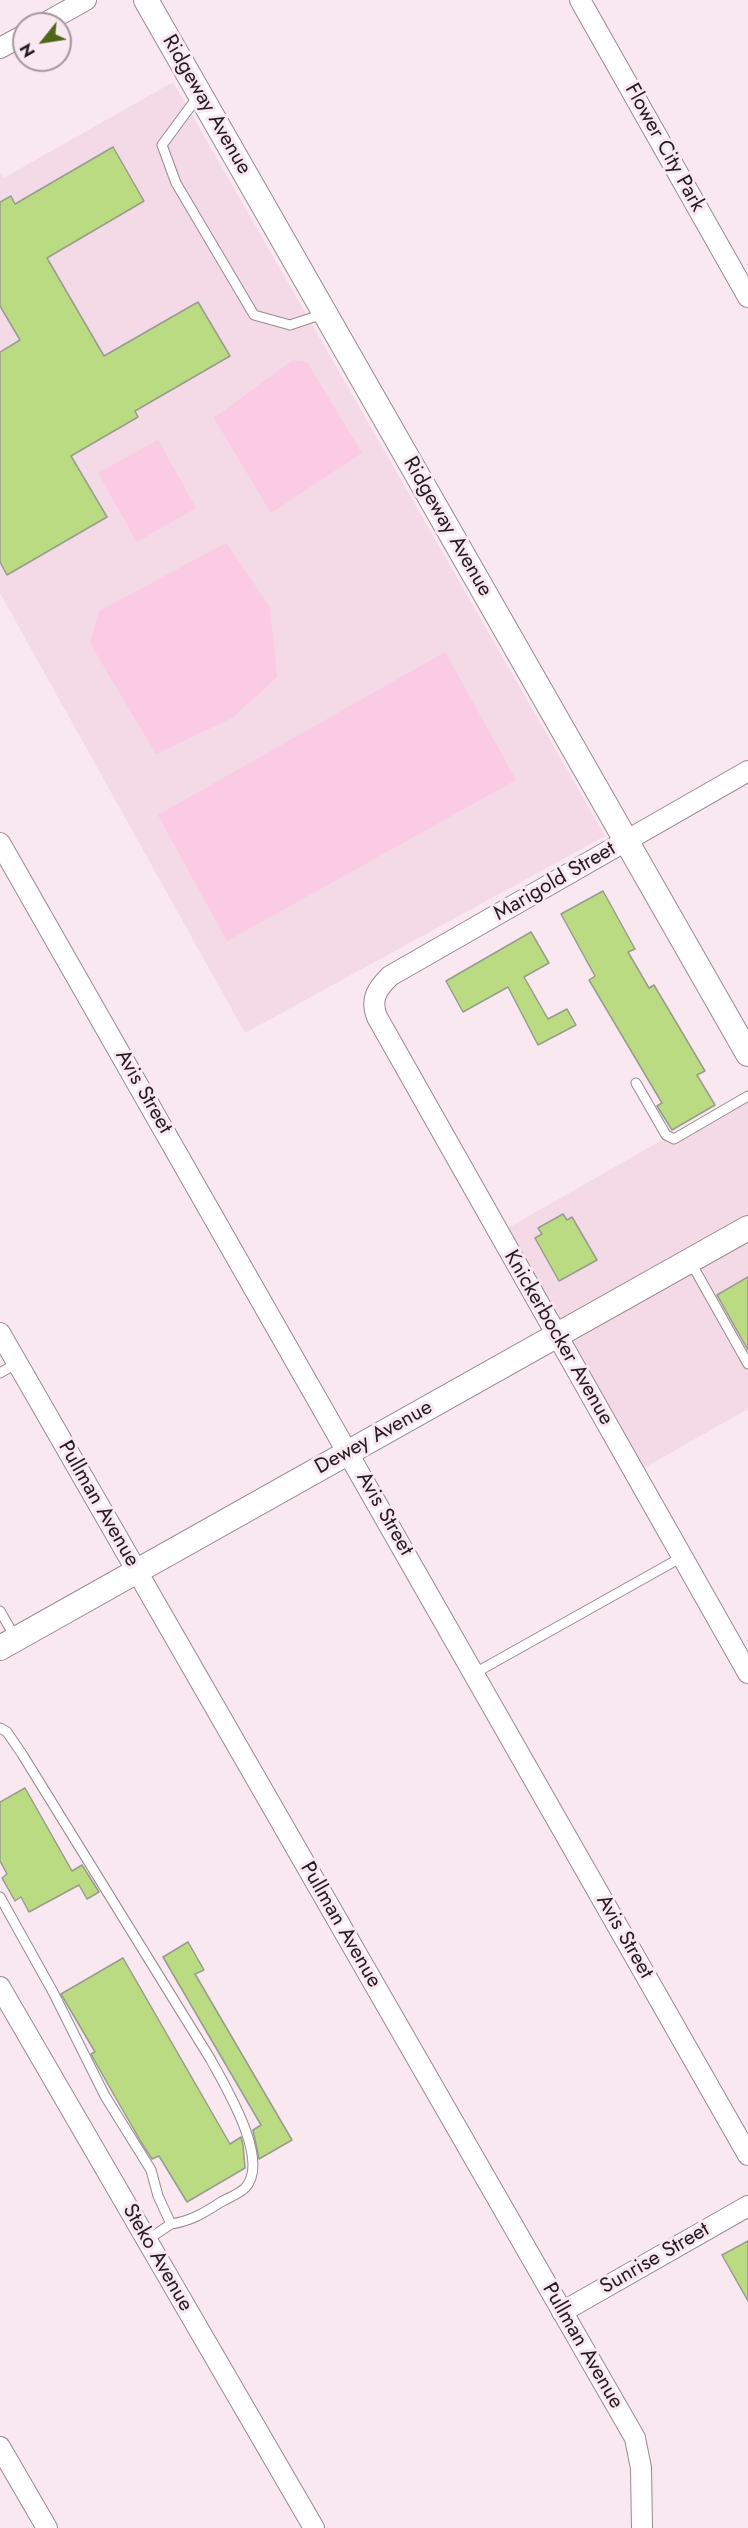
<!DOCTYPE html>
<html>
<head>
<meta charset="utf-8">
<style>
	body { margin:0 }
	#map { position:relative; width:748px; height:2528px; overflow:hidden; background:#f9e8f0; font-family:Jost,sans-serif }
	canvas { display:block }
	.north { position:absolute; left:12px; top:12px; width:60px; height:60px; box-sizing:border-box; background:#f9e8f0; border:2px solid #a3979d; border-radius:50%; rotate:240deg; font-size:16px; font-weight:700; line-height:24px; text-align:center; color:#231d20 }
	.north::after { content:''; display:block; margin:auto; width:21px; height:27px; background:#4f6818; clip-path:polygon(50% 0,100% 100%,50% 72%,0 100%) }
</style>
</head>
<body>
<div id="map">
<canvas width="748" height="2528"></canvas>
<div class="north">N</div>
</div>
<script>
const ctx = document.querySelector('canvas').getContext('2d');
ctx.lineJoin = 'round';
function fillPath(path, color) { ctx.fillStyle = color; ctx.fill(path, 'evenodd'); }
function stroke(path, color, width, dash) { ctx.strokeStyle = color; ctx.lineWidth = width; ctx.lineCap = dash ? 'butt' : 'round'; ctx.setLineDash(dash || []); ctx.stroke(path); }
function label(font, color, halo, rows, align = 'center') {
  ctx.font = font + ' Jost,sans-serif'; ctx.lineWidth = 6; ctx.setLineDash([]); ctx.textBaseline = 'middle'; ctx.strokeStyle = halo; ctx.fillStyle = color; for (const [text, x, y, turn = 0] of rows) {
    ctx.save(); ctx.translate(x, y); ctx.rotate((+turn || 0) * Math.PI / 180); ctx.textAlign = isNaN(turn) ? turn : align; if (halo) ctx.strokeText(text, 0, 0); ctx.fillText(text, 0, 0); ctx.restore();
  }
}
fillPath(new Path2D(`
	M173,82L605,836L245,1033L0,593V172L4,178Z
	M748,1091V1409L635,1473L499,1233Z`), '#f3dae6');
fillPath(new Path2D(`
	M293,360L307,362L362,453L271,513L214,418Z
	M158,440L196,508L137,542L98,473Z
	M226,543L270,607L277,677L232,718L156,754L90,643L99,611Z
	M445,652L516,780L227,941L158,815Z`), '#facbe3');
const building = new Path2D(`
	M113,147L144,201L47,258L104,356L198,302L230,356L135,411L138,417L71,456L107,517L7,575L0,562V352L20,340L0,306V202L11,196L15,204Z
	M603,891L635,949L628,952L649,988L654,985L705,1071L697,1075L715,1105L672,1130L657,1106L662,1103L589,980L595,976L561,914Z
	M531,932L549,963L524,977L548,1019L567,1009L576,1025L538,1045L508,987L463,1012L446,981Z
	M563,1214L567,1220L572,1217L597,1260L559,1281L535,1238L542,1234L538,1228Z
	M748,1277V1350L717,1295Z
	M25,1788L72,1871L82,1865L99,1892L87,1899L79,1885L29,1912L21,1897L15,1901L2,1878L7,1874L0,1861V1802Z
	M188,1942L204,1970L195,1974L292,2140L259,2159L253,2130L261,2125L163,1957Z
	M123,1958L230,2144L241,2137L243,2145L245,2168L187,2202L159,2156L152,2159L141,2142L97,2065L91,2054L95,2052L61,1994Z
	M748,2241V2301L722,2255Z`);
fillPath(building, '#badb81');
stroke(building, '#979d8e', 1.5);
const service = new Path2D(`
	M199,95L162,145L176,183L254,315L290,325L323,314
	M636,1083L666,1135L674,1139L748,1096
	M690,1261L748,1364
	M0,1373L17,1363
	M0,1611L15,1637
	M475,1673L682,1557
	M0,1728L7,1732L22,1754L211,2060C226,2088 271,2161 245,2188C239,2194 228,2198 221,2202C204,2213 191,2221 171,2224
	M0,1897L53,1992L105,2096L151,2170L158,2196L171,2224L147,2240`);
const minor = new Path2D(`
	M580,0L748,297
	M43,24L86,0
	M0,48L24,35
	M748,771L390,976C377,989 370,999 377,1017L748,1673
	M0,843L748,2155
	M0,1333L635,2438L641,2468L642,2528
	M0,1987L314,2528
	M562,2312L748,2206
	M0,2447L47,2528`);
const tertiary = new Path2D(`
	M146,0L748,1054
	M0,1648L748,1228`);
stroke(service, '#998a91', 11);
stroke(minor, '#998a91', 22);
stroke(tertiary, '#998a91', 26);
stroke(service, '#fff', 9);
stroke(minor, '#fff', 20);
stroke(tertiary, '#fff', 24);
label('21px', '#231d20', '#f9e8f0', [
	["Ridgeway Avenue",206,105,60],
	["Flower City Park",664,148,61],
	["Ridgeway Avenue",447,527,60],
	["Marigold Street",555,882,-30],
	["Avis Street",143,1092,60],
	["Knickerbocker Avenue",558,1338,60],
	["Dewey Avenue",374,1438,-29],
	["Pullman Avenue",98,1504,60],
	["Avis Street",384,1514,60],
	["Pullman Avenue",340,1925,60],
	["Avis Street",624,1937,60],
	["Steko Avenue",157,2258,60],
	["Sunrise Street",655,2259,-30],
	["Pullman Avenue",582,2346,60]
]);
</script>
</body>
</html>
